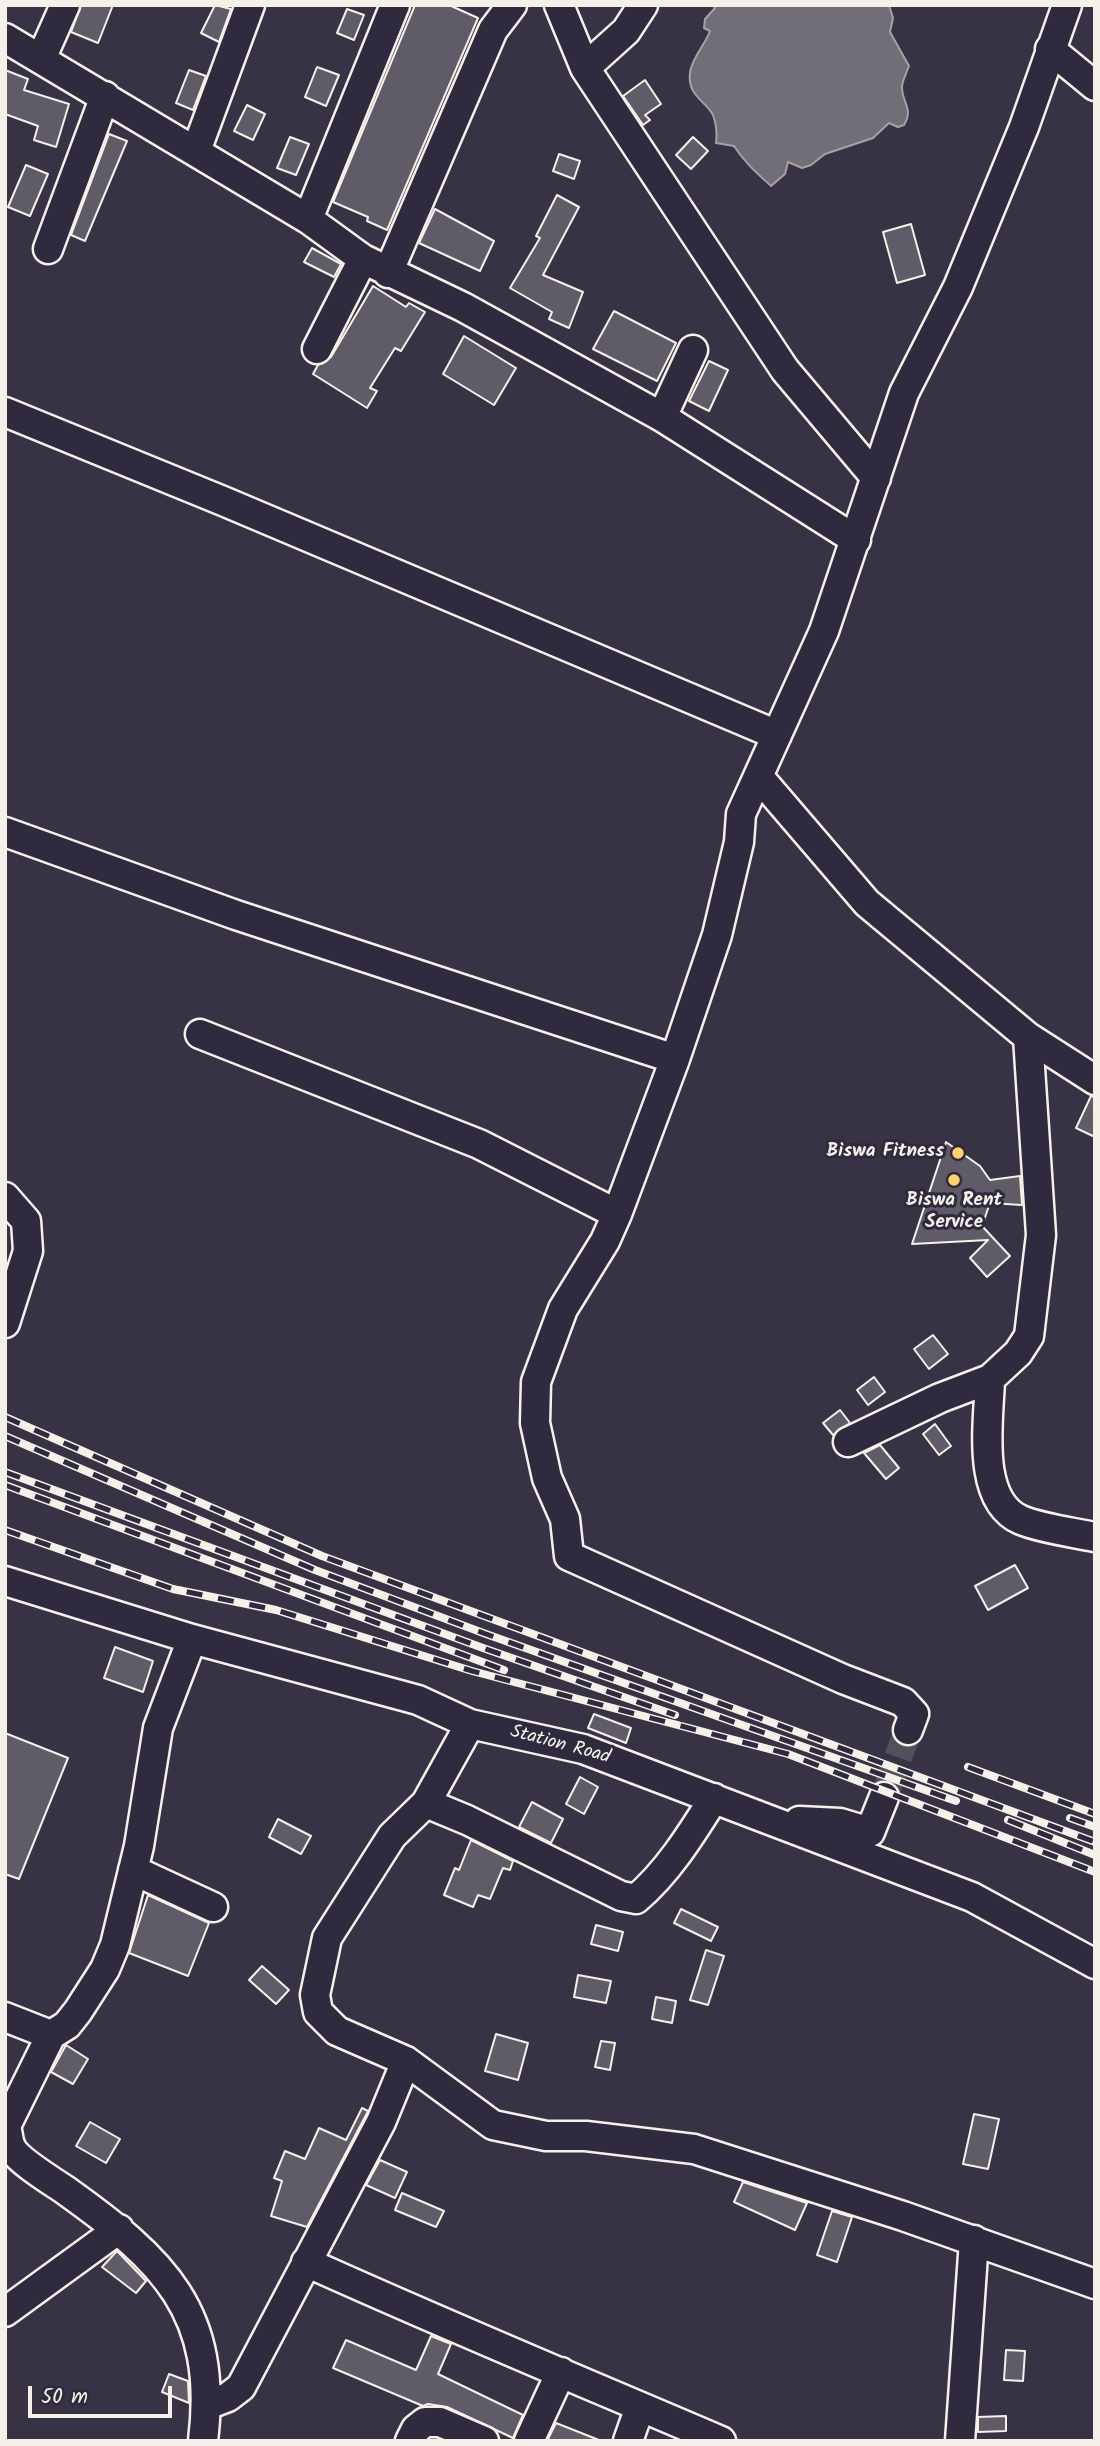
<!DOCTYPE html>
<html>
<head>
<meta charset="utf-8">
<style>
	body { margin:0 }
	#map { position:relative; width:1100px; height:2446px; overflow:hidden; background:#373244; font-family:Kalam,sans-serif }
	canvas { display:block }
	.frame { position:absolute; inset:0; border:7px solid #f4f1e8; pointer-events:none }
	.scale { position:absolute; left:28px; top:2386px; width:144px; height:32px; box-sizing:border-box; border:4px solid #f4f1e8; border-top:0; padding-left:9px; font-size:21px; line-height:24px; white-space:nowrap; color:#f4f1e8; -webkit-text-stroke:5px #2f2a3d; paint-order:stroke }
</style>
</head>
<body>
<div id="map">
<canvas width="1100" height="2446"></canvas>
<div class="frame"></div>
<div class="scale">50 m</div>
</div>
<script>
const ctx = document.querySelector('canvas').getContext('2d');
ctx.lineJoin = 'round';
function fillPath(path, color) { ctx.fillStyle = color; ctx.fill(path, 'evenodd'); }
function stroke(path, color, width, dash) { ctx.strokeStyle = color; ctx.lineWidth = width; ctx.lineCap = dash ? 'butt' : 'round'; ctx.setLineDash(dash || []); ctx.stroke(path); }
function label(font, color, halo, rows, align = 'center') {
  ctx.font = font + ' Kalam,sans-serif'; ctx.lineWidth = 6; ctx.setLineDash([]); ctx.textBaseline = 'middle'; ctx.strokeStyle = halo; ctx.fillStyle = color; for (const [text, x, y, turn = 0] of rows) {
    ctx.save(); ctx.translate(x, y); ctx.rotate((+turn || 0) * Math.PI / 180); ctx.textAlign = isNaN(turn) ? turn : align; if (halo) ctx.strokeText(text, 0, 0); ctx.fillText(text, 0, 0); ctx.restore();
  }
}
const water = new Path2D(`
	M713,5H889L893,18L890,32L909,66C907,72 902,81 902,87C902,103 914,109 904,125L898,127L889,123L873,138L825,154L811,165L802,168L788,162L785,174L771,186C757,173 745,163 734,146L716,143C717,135 716,123 713,115C705,100 687,96 690,72C693,56 705,45 710,31L704,28L705,19L715,8Z`);
fillPath(water, '#726e77');
stroke(water, '#a6a2a4', 2);
const building = new Path2D(`
	M81,5H113L98,43L71,32Z
	M215,5L231,9L219,42L201,33Z
	M415,5H449L478,18L387,230L367,221L368,217L333,202Z
	M347,9L364,15L354,40L337,33Z
	M317,67L339,75L326,106L305,97Z
	M5,70L28,79L24,90L69,104L56,147L34,140L38,126L5,114Z
	M189,70L206,76L193,110L176,103Z
	M645,80L661,104L645,115L650,120L643,125L623,96Z
	M247,105L265,114L253,140L234,131Z
	M109,134L127,141L85,241L71,235Z
	M290,137L309,144L296,175L277,168Z
	M693,137L708,151L691,169L676,155Z
	M559,154L580,161L574,179L553,171Z
	M26,165L48,174L30,216L8,207Z
	M557,195L579,207L543,275L583,292L569,328L549,319L552,312L510,288L540,238L536,236Z
	M435,209L494,241L480,271L419,243Z
	M911,224L925,275L897,283L883,232Z
	M312,248L341,264L334,277L304,262Z
	M373,286L406,307L409,303L425,312L401,351L395,348L370,388L377,391L367,408L313,374L318,365L331,357Z
	M614,311L676,343L657,381L593,349Z
	M464,336L516,368L494,405L443,374Z
	M709,361L728,370L709,411L689,401Z
	M1091,1096L1095,1097V1137L1076,1128Z
	M946,1142L980,1166L990,1180L1020,1176L1022,1205L990,1203L982,1226L1010,1256L987,1277L970,1258L988,1240L912,1244Z
	M933,1335L948,1354L929,1369L914,1349Z
	M874,1377L885,1392L868,1405L857,1390Z
	M840,1410L850,1423L833,1435L823,1423Z
	M935,1424L951,1446L939,1455L923,1434Z
	M880,1445L899,1468L886,1479L864,1453Z
	M1015,1565L1028,1588L988,1610L975,1586Z
	M115,1647L153,1661L143,1692L104,1678Z
	M594,1714L631,1728L626,1743L588,1728Z
	M5,1733L68,1758L19,1879L5,1874Z
	M580,1777L598,1787L584,1814L566,1804Z
	M532,1802L563,1819L551,1843L519,1827Z
	M278,1819L311,1836L301,1854L269,1837Z
	M471,1840L513,1861L510,1870L503,1868L490,1899L478,1895L473,1907L444,1895L455,1868L459,1870Z
	M148,1895L209,1923L188,1976L129,1953Z
	M681,1909L718,1927L711,1941L674,1923Z
	M596,1925L623,1932L618,1951L591,1944Z
	M706,1950L724,1956L708,2005L690,2000Z
	M262,1966L289,1990L276,2004L249,1980Z
	M578,1975L611,1981L606,2003L574,1997Z
	M656,1997L676,2001L672,2023L652,2019Z
	M496,2034L528,2043L518,2080L485,2071Z
	M601,2041L615,2043L610,2070L595,2067Z
	M66,2045L88,2059L73,2084L51,2072Z
	M362,2108L368,2111L366,2115L307,2227L271,2216L282,2181L274,2178L285,2151L305,2159L319,2128L346,2140Z
	M974,2114L999,2119L988,2169L963,2164Z
	M90,2122L120,2139L106,2163L76,2146Z
	M380,2160L407,2172L395,2198L366,2185Z
	M743,2182L807,2203L795,2230L734,2202Z
	M402,2193L444,2211L436,2227L395,2210Z
	M832,2211L852,2217L837,2262L817,2255Z
	M117,2251L146,2281L136,2293L102,2267Z
	M431,2336L451,2344L438,2374L523,2415L513,2438L447,2407L428,2404L423,2406L333,2368L346,2340L416,2370Z
	M1006,2350L1025,2351L1023,2381L1004,2380Z
	M169,2374L188,2381L189,2403L162,2392Z
	M1006,2416V2431L978,2432V2417Z
	M556,2423L599,2440V2441H547Z`);
fillPath(building, '#5f5c67');
stroke(building, '#f4f1e8', 2);
stroke(new Path2D(`
	M884,1797L908,1730`), '#534f5d', 28, [28, 14]);
const minor = new Path2D(`
	M559,5L585,68L785,370L876,478
	M5,38L308,219L363,259L463,307L662,417L856,540
	M1050,49L1095,86
	M41,59L65,5
	M585,68L626,31L643,5
	M196,151L250,5
	M308,219L395,5
	M48,249L105,96
	M388,273L493,30L512,5
	M317,349L363,259
	M5,412L223,501L777,735
	M662,417L693,350
	M759,777L867,903L1028,1037L1095,1080
	M5,832L236,915L675,1059
	M200,1034L479,1144L617,1214
	M5,1197L26,1221L28,1251L5,1323
	M990,1379C989,1419 975,1500 1021,1520C1043,1529 1071,1532 1095,1537
	M848,1442L940,1398L990,1379L1018,1353L1029,1336L1041,1235L1028,1037
	M5,1581L192,1639L418,1700L470,1724L583,1749L972,1897L1095,1964
	M192,1639L158,1728L139,1846L115,1945L105,1969L78,2011L67,2025L51,2035L6,2126C8,2133 8,2141 11,2147C16,2159 53,2182 65,2190C163,2260 219,2311 203,2441
	M470,1724L426,1803L392,1836L327,1938L315,1995L318,2012L337,2031L406,2061L493,2125L546,2136H586L694,2149L903,2216L1095,2284
	M908,1730L914,1714L903,1702L843,1679L569,1556L565,1519L547,1478L535,1423L536,1382L563,1309L605,1241L617,1214L675,1059L717,935L739,842L741,814L824,631L904,393L958,287L1024,127L1067,5
	M426,1803L467,1820L621,1896L636,1899C668,1872 692,1833 714,1798
	M799,1821L840,1823L870,1832L884,1797
	M133,1870L213,1907
	M5,2017L51,2035
	M306,2262C443,2324 583,2382 721,2441
	M5,2312L119,2229
	M207,2405L228,2397L241,2387L381,2122L406,2061
	M410,2441L416,2429L425,2422H440L484,2441
	M529,2441L561,2372
	M628,2441L640,2407
	M960,2441L974,2240`);
stroke(minor, '#f4f1e8', 33);
stroke(minor, '#2f2a3d', 28);
const rail = new Path2D(`
	M5,1417L322,1556L1095,1842
	M5,1436L315,1570L486,1634L956,1801
	M5,1472L483,1648L675,1715
	M5,1485L504,1670
	M5,1530L173,1589L276,1610L472,1671L788,1754L1095,1872
	M968,1767L1095,1814
	M1070,1818L1095,1827
	M1008,1820L1095,1855`);
stroke(rail, '#f4f1e8', 8);
stroke(rail, '#2f2a3d', 5, [16]);
for (const [x, y, r, color] of [
	[958,1153,7,"#ffd166"],
	[954,1180,7,"#ffd166"]
]) { const dot = new Path2D(); dot.arc(x, y, r, 0, 2 * Math.PI); ctx.fillStyle = color; ctx.fill(dot); stroke(dot, '#2f2a3d', 2.5); }
label('bold 19px', '#f4f1e8', '#2f2a3d', [
	["Biswa Fitness",944,1153],
	["Biswa Rent",954,1202,"center"],
	["Service",954,1224,"center"]
], 'right');
label('19px', '#f4f1e8', '#2f2a3d', [
	["Station Road",560,1746,15]
]);
</script>
</body>
</html>
